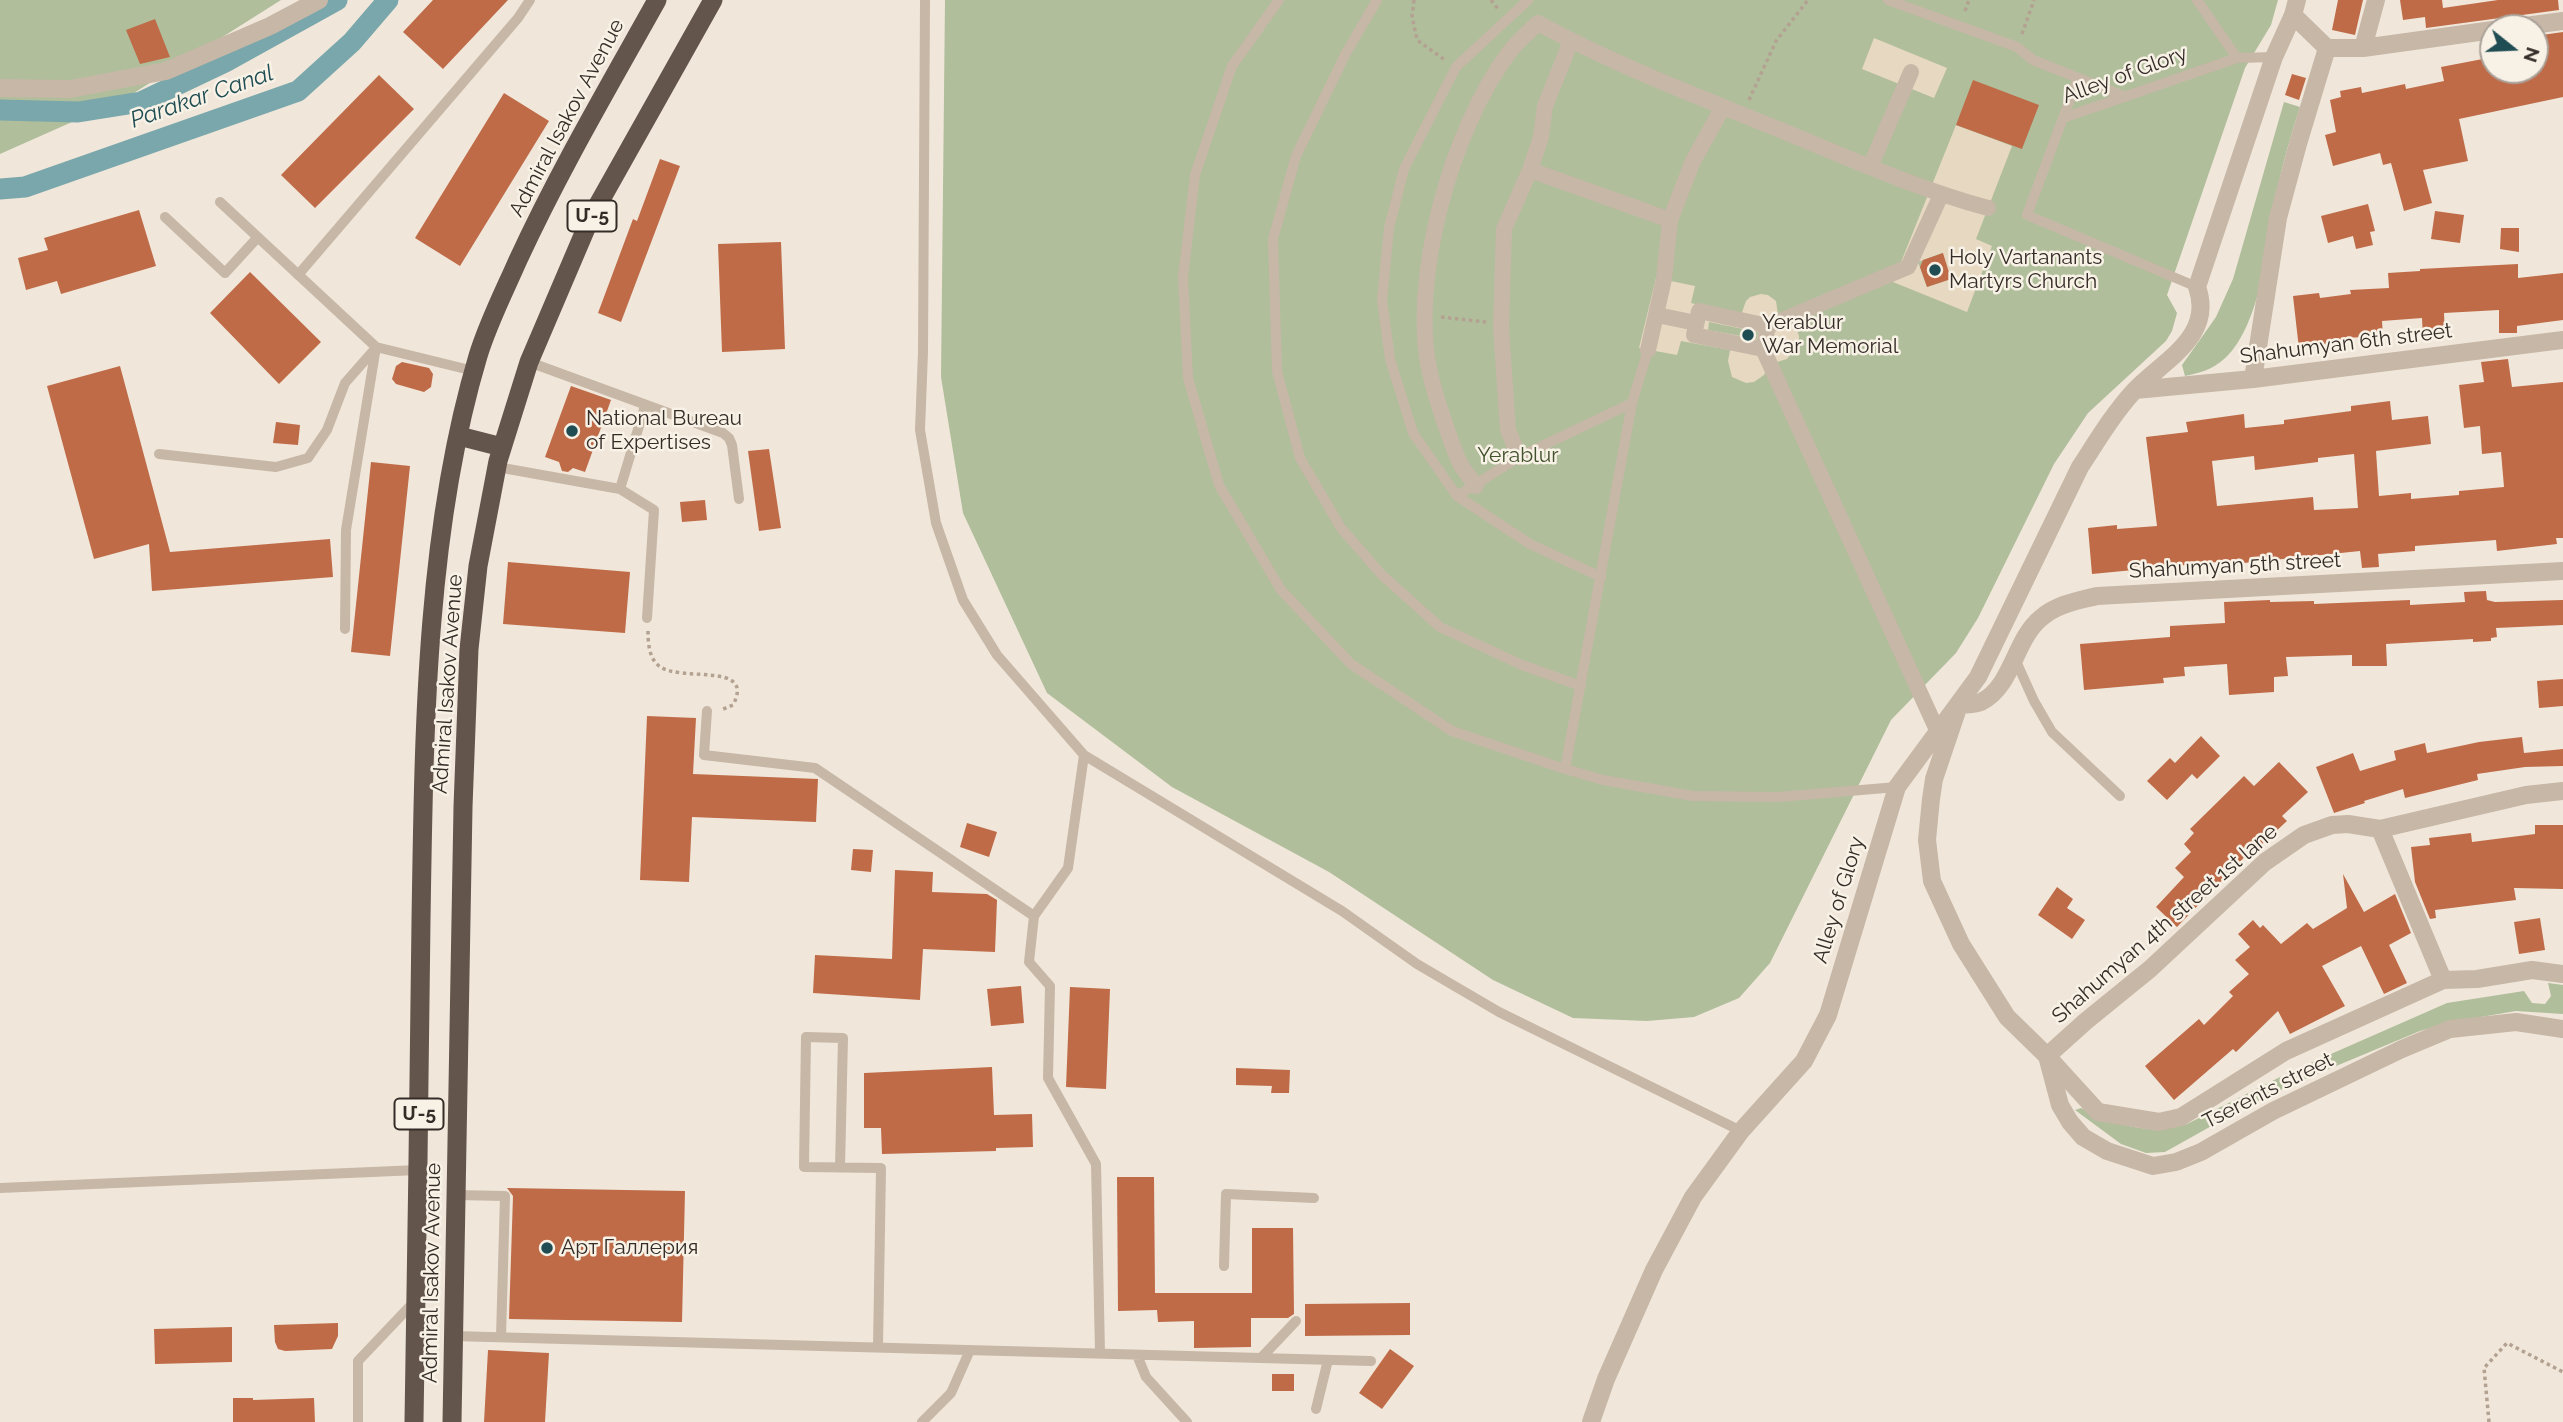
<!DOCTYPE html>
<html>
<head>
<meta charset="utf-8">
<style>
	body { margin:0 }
	#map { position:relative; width:2563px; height:1422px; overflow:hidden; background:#f0e7da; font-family:Raleway,sans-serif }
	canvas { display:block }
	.north { position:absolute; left:2479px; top:14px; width:70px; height:70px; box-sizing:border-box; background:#f8f1e6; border:2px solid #aaa29a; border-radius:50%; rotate:108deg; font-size:19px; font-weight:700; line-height:28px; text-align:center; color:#342c27 }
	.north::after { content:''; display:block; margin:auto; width:24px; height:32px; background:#1f4d53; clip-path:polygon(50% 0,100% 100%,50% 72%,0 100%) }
</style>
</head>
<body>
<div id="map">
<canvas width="2563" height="1422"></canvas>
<div class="north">N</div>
</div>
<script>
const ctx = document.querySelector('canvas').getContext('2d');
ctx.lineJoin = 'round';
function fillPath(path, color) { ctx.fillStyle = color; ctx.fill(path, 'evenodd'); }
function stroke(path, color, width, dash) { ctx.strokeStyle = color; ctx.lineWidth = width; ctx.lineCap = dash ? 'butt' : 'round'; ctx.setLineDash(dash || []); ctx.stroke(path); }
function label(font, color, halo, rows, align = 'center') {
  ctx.font = font + ' Raleway,"Noto Sans Armenian",sans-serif'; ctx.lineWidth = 5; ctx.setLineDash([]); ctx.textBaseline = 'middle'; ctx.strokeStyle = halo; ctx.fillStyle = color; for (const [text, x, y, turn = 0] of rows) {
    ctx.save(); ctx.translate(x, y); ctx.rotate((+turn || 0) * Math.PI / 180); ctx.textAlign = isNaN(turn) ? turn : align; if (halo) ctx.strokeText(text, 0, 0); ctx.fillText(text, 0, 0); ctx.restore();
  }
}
fillPath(new Path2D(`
	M0,0H281L126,98L0,154Z
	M945,0H2278L2271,25L2245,68L2167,295L2177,313L2172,331L2166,341L2088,413L2054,464L1978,618L1956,653L1891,720L1770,963L1739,998L1694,1017L1647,1021L1573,1018L1493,980L1329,872L1172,787L1047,693L963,513L941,377Z
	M2284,102L2300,107C2291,135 2283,162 2277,191C2268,240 2261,344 2211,368C2203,372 2194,374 2185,376L2182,365L2216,317L2233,279Z
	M2548,983L2563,985V1014L2516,1011L2451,1022L2420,1031L2293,1084L2240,1110L2165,1152L2146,1153L2121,1144L2075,1110L2081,1108C2116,1126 2149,1135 2187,1124L2290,1072L2447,1003L2524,991L2532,1003L2545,1004L2551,996Z`), '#b0be9b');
fillPath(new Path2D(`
	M1874,38L1947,68L1934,98L1862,69Z
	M1956,125L2012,146L1976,239L1992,246L1967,312L1893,282ZM1942,253L1951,279L1927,287L1918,262Z
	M1656,278L1695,286L1691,303L1741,315L1746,301L1750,297L1761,294L1768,295L1776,301L1778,315L1792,322L1796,327L1799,336V345L1787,359L1770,364L1764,375L1754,382L1746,383L1732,377L1728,361L1730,350L1681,341L1677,355L1639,348ZM1709,322L1758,332L1757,339L1708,330Z`), '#e7d8c2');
stroke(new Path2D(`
	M0,110L78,112L141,102L225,62L337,0
	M0,189L25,187L298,91L352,42L388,0`), '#7aa7ab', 21);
fillPath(new Path2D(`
	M433,0H508L443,69L403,32Z
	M2338,0H2363L2355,35L2332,30Z
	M2400,0H2442L2443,8L2498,0H2558L2559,10L2426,28L2425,17L2403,20Z
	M155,19L170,57L140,64L126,30Z
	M2563,32V97L2459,119L2468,161L2423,170L2432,203L2404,211L2391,163L2383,165L2380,153L2333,166L2325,135L2336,132L2330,100L2341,97L2340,91L2361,87L2362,93L2405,84L2406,89L2444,81L2441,67L2493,57V70H2535V36Z
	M2292,74L2306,78L2299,100L2285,95Z
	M379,75L414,109L315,208L281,175Z
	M1973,80L2039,105L2022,149L1956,125Z
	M504,93L549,121L460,266L415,238Z
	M660,159L680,166L621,322L598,313L633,219L637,221Z
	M2368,204L2375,231L2370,232L2373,245L2356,249L2353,236L2328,243L2321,216Z
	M139,210L156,266L61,294L57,281L26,290L18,258L48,250L44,238Z
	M2435,211L2464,215L2460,243L2431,239Z
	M2501,228H2519V252L2500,249Z
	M781,242L785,349L722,352L718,244Z
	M1943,253L1951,279L1927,287L1920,267L1923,260Z
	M2518,264V278L2563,273V320L2517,326V333H2499V310L2444,313L2445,337L2423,338L2422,318L2382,321L2383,336L2345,338L2346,344L2299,349L2293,296L2319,293L2320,298L2351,294L2350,290L2389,288L2388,273L2420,271V269Z
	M250,272L321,342L279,384L210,313Z
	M2508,359L2512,387L2563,382V538H2556L2557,544L2497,551L2496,540L2415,546V551L2378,554L2379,567L2362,568L2360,551L2244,563V565L2227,566V561L2092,574L2088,528L2117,525V529L2157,526L2146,437L2188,432L2186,422L2244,414L2245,428L2284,424V420L2351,411V406L2390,401L2392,420L2428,416L2431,444L2376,451L2379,496L2411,493V499L2459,495V491L2504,487L2501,452L2482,454L2480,426L2464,428L2459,385L2484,382L2481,362ZM2354,454L2358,508L2314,510L2313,497L2217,506L2212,461L2254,456L2255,470L2318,462V458Z
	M402,362L429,368L433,374L431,387L424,392L396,384L392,379L396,366Z
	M120,366L170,552L330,539L333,577L152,591L149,544L94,559L47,386Z
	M571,386L611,400L585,472L573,468L568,472L562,471L559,462L545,457Z
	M276,422L300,425L298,445L273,443Z
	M769,449L781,528L759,531L748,451Z
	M371,462L410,466L390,656L351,652Z
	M705,500L707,520L682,522L680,502Z
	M508,562L630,572L625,633L503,624Z
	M2486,591L2487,600L2495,602L2563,600V625L2496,628L2497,637L2491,638V641L2473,642V639L2386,644L2387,666H2352V655L2286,657L2288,676L2274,677V692L2229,695L2227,664L2184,667L2185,676L2163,678L2164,683L2084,690L2080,644L2170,637V626L2225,623L2224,602L2270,600V602L2314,601V604L2410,600V605L2465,602L2464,592Z
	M2563,679V706L2539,708L2537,681Z
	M647,716L696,718L693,774L818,779L816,822L692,817L689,882L640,880Z
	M2201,736L2220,756L2197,779L2192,774L2167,800L2147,781L2170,758L2175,763Z
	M2522,737L2524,753L2563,749V766L2525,767L2477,774L2478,780L2405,798L2403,789L2364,801L2365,803L2334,813L2316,767L2353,753L2360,771L2396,760L2394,751L2425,743L2427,753L2479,742Z
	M2279,762L2308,792L2282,816L2287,821L2260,846L2258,843L2177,927L2156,907L2184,877L2175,868L2191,852L2184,844L2194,833L2190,829L2244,776L2254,786Z
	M967,823L997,832L989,857L960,847Z
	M2535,825H2563V889L2514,888L2516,900L2435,910L2436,918L2430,919L2415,882L2411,847L2430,845L2429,838L2471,833L2472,842L2535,834Z
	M853,849L873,850L871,872L851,870Z
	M895,870L933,872L932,892L987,894L997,900L995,952L923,949L920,1000L813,993L815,955L892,959Z
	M2343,874L2364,912L2395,894L2411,933L2389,945L2407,983L2384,994L2361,946L2322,966L2345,1006L2290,1034L2278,1011L2236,1052L2233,1049L2174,1100L2145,1066L2199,1019L2204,1025L2233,996L2229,992L2249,974L2235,960L2250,947L2238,934L2253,920L2260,928L2263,925L2281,944L2307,923L2313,929L2347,908Z
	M2057,887L2073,899L2067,908L2085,920L2072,939L2038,915Z
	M2540,918L2545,950L2519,954L2514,922Z
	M1021,986L1024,1023L991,1026L987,989Z
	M1070,987L1110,989L1106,1089L1066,1087Z
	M992,1067L994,1115L1032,1114L1033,1147L996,1148V1151L882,1154L881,1128H864V1073Z
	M1236,1068L1290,1070L1289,1093H1271L1272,1086L1236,1085Z
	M1117,1177H1154L1155,1293H1252V1228H1293L1294,1314L1288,1318H1251V1347L1194,1348V1321L1158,1322L1157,1310L1118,1311Z
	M507,1188L685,1191L682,1322L509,1319L513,1196Z
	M1410,1303V1335L1305,1336V1304Z
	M338,1323V1336L332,1349L285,1351L278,1349L275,1342L274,1325Z
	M232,1327V1362L155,1364L154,1329Z
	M1390,1349L1414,1366L1382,1409L1359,1393Z
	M488,1350L549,1353L545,1422H484Z
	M1272,1374H1294V1391H1272Z
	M233,1398H253V1400L314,1398L315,1422H233Z`), '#bf6b48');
stroke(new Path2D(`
	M1414,0L1412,16L1417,40L1445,60
	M1491,0L1498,9
	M1965,11L1969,0
	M2022,34L2034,0
	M1749,100L1776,41L1808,0
	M1441,317L1486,322
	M648,631C648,643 649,658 659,666C681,683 756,661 733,705L721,710
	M2489,1422L2484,1368L2507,1343L2563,1372`), '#b3a191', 3.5, [3.5, 3.5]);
stroke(new Path2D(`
	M925,0L923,352L920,430L936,523L963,600L997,655L1084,755L1342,911L1417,964L1499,1012L1741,1131
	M1279,0L1232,66L1195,175L1183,277L1188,378L1219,485L1281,590L1351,664L1452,731L1565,769L1603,780L1693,796L1778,797L1897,787
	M1377,0L1346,53L1296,156L1273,239L1277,371L1300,458L1341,528L1382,575L1440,627L1522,665L1581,686
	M1528,0L1456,67L1404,169L1389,228L1382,300L1390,359L1413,433L1457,496L1530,544L1601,577
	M1888,0L2017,47L2033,60L2126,97
	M2197,0L2237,58
	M2063,118L2078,78
	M220,202L376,347L474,371
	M165,217L225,273L258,237
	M298,275L518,18L530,0
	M2197,287L2027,215L2063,118L2237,58L2274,57
	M529,362L723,433L729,438L732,445L739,499
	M159,454L276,467L308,458L327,430L345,383L374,350
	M497,467L620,489L654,510L647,618
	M620,489L645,406
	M1457,496L1519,457L1632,403L1648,350
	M345,629L346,530L376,347
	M2015,659L2034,701L2052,732L2120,796
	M707,711L704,755L815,768L1034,916
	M1084,755L1068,868L1034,916L1029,962L1050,986L1048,1078L1096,1164L1100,1353
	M1565,769L1632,403
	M840,1167L843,1038L806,1037L804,1167L881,1168L878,1347
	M0,1188L418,1170
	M456,1195L505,1196L501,1337
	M1224,1266L1226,1194L1314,1198
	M453,1336L1371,1361
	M1137,1355L1146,1377L1187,1422
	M1261,1358L1296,1321
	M1316,1409L1328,1360
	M358,1422V1361L414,1302
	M922,1422L951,1393L970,1350`), '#c7b7a7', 10);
stroke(new Path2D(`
	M1870,167L1911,72
	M1530,170L1670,220
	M1657,315L1696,323
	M1763,349L1694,335L1699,311L1768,326
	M1648,350L1664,279L1670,220L1693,161L1723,107
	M1519,457L1508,430L1501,328L1504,229L1530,170L1541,137L1545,106L1571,41
	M1476,486C1470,477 1462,469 1458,459C1449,437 1435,396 1430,373C1409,280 1452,129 1508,54C1516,42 1528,33 1538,23C1613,64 1694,95 1773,127C1844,156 1914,188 1988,208
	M1937,730L1763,349L1768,326L1908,267L1941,195`), '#c7b7a7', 16);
stroke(new Path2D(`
	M2293,15L2327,48H2363L2493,30
	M2510,28L2563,21
	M2363,48L2376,0
	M0,88L70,89L166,71L270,26L319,0
	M2253,379L2278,218L2298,144L2327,48
	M2135,390L2253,379L2563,340
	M2563,571L2097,596C2077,601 2057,604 2041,618C2014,640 2013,686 1981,702C1975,705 1966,704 1959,705L1934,779L1931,799L1927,840L1932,881L1961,944L2007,1017L2047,1056L2060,1105L2070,1122L2083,1137L2107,1151L2153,1166L2176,1162L2201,1152L2273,1111L2402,1049L2450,1029L2516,1022L2563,1029
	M2563,791L2526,795L2380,829L2348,824L2332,825L2304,835L2265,862L2150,969L2086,1021L2047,1056L2098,1112L2159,1122L2181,1117L2286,1051L2443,980L2477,979L2532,970L2563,974
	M2380,829L2443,980
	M1591,1422L1606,1379L1654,1270L1693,1197L1741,1131L1804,1061L1828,1015L1897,787L1978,677L2080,467C2097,441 2113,414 2134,391C2162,361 2215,337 2197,287L2274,57L2293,15L2297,0`), '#c7b7a7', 18);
stroke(new Path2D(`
	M459,436L502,447
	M414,1422C417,1255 419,1087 421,920C424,736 425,533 478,356C488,323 504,292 518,260C559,171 609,86 657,0
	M452,1422L463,807L469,649L478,566L498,461L529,362L590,219L713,0`), '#64554c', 19);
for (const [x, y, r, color] of [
	[1935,270,7,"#1f4d53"],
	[1748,335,7,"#1f4d53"],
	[572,431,7,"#1f4d53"],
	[547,1248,7,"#1f4d53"]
]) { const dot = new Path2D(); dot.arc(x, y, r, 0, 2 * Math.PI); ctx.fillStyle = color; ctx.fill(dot); stroke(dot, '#f8f1e6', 2.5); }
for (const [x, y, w] of [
	[592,216,49],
	[419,1114,49]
]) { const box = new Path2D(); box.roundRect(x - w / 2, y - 15.5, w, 31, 5); ctx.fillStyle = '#f8f1e6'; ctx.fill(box); stroke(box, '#342c27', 2); }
label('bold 19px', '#342c27', null, [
	["Մ-5",592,216],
	["Մ-5",419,1114]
]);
label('21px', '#342c27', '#f8f1e6', [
	["Alley of Glory",2125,75,-20],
	["Admiral Isakov Avenue",567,118,-62],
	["Shahumyan 6th street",2346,344,-7],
	["Shahumyan 5th street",2235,566,-3],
	["Admiral Isakov Avenue",448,684,-86],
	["Alley of Glory",1839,900,-73],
	["Shahumyan 4th street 1st lane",2165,924,-41],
	["Tserents street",2268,1091,-27],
	["Admiral Isakov Avenue",432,1273,-89]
]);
label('21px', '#342c27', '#f8f1e6', [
	["Holy Vartanants",1949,258],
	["Martyrs Church",1949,282],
	["Yerablur",1762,323],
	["War Memorial",1762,347],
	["National Bureau",586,419],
	["of Expertises",586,443],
	["Арт Галлерия",561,1248]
], 'left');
label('21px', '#41512c', '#f8f1e6', [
	["Yerablur",1518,456]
]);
label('italic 23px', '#1f4d53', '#f8f1e6', [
	["Parakar Canal",202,97,-19]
]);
</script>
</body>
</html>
